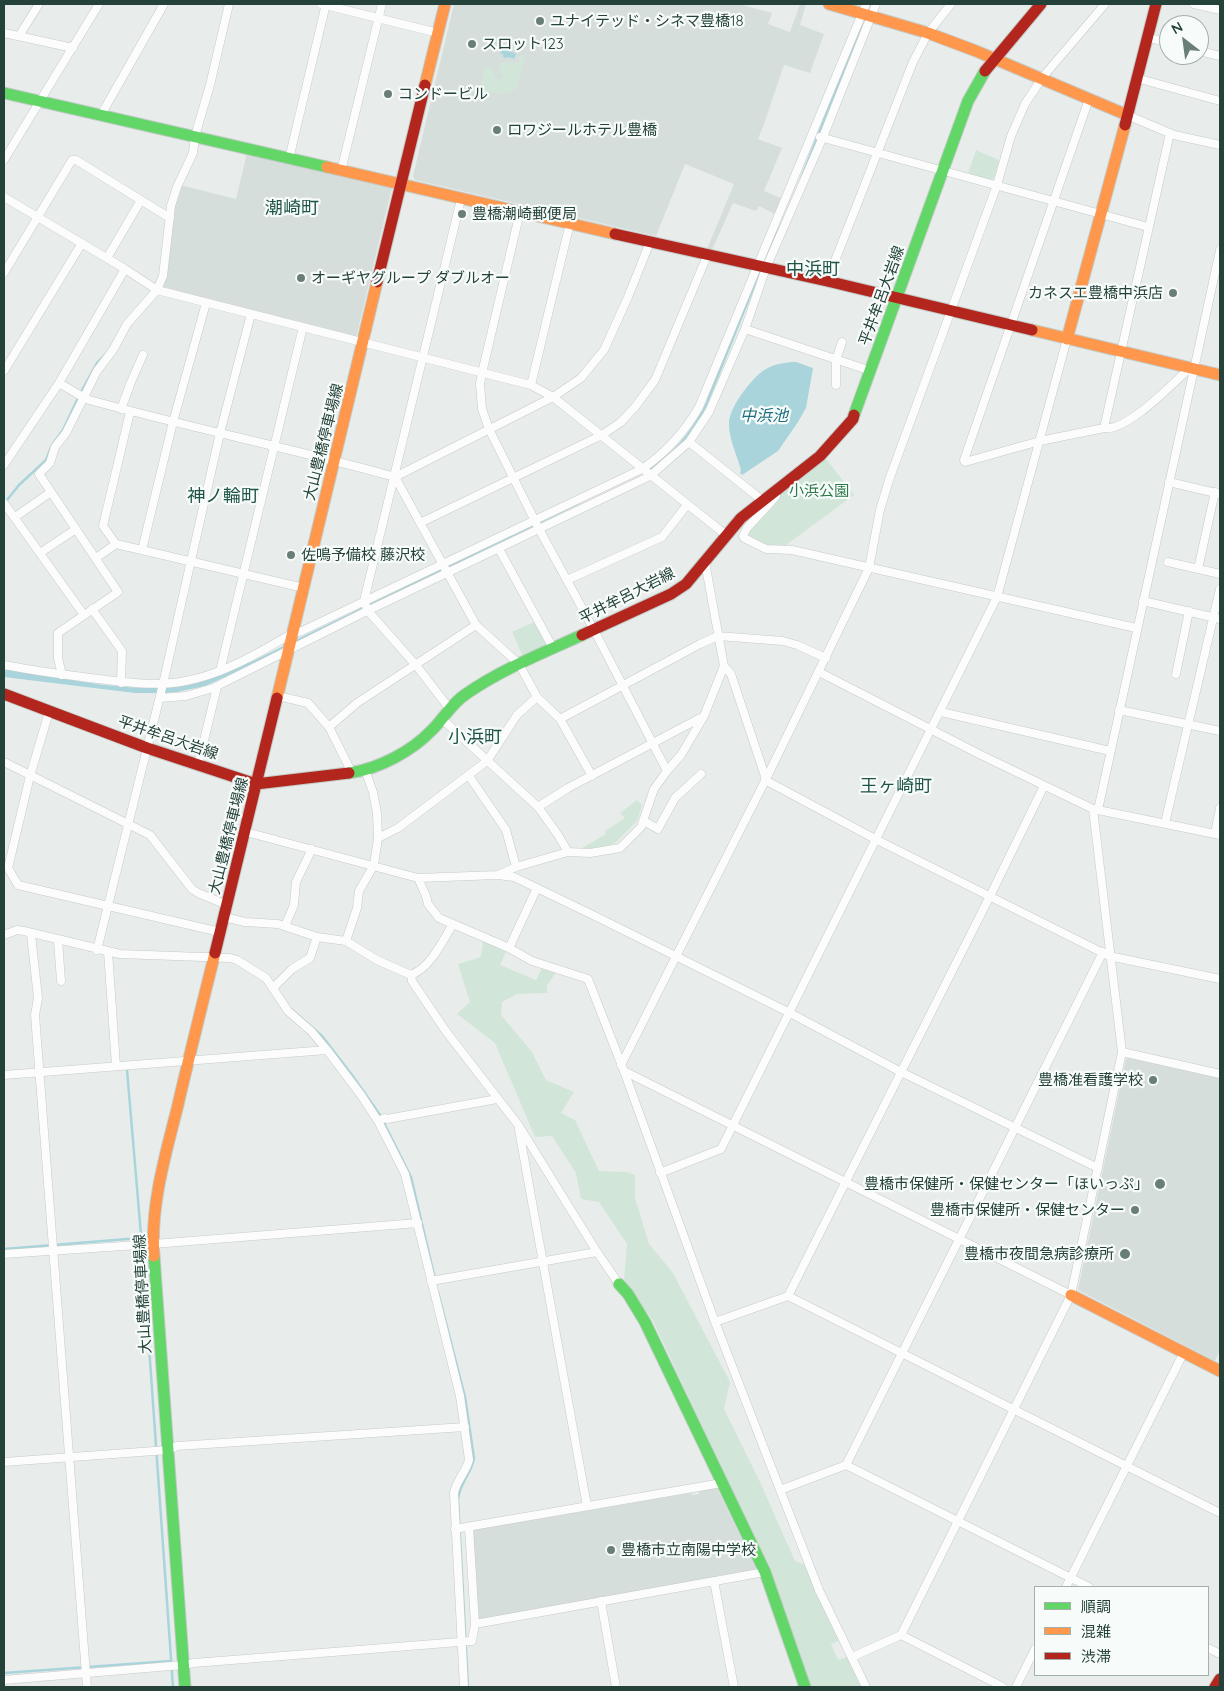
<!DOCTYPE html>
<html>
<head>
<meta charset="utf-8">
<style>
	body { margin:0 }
	#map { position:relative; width:1224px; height:1691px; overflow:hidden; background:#e8edeb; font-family:Quicksand,"Noto Sans JP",sans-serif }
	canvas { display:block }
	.frame { position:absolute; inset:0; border:5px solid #24423a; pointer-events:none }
	.legend { position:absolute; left:1034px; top:1586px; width:175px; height:90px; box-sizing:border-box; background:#f7fbf9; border:1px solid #a3b1ad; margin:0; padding:6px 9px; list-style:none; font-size:15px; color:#24423a }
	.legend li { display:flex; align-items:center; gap:10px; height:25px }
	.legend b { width:25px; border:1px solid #a3b1ad }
	.north { position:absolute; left:1159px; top:15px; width:50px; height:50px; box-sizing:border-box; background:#f7fbf9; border:1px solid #a3b1ad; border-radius:50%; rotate:330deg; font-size:14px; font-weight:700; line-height:20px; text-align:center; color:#24423a }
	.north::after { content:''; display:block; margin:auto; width:18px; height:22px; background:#697e78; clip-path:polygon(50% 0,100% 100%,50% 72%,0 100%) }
</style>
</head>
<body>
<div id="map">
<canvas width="1224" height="1691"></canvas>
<div class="frame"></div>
<ul class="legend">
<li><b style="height:6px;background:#63d668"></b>順調</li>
<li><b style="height:6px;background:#ff974d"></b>混雑</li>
<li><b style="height:6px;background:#b3261e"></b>渋滞</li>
</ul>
<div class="north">N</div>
</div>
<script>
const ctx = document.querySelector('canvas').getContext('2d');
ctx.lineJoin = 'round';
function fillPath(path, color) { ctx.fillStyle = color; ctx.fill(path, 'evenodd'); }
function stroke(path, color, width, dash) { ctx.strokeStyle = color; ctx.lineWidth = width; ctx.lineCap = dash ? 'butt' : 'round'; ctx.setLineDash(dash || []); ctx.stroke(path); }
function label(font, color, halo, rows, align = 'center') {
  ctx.font = font + ' Quicksand,"Noto Sans JP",sans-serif'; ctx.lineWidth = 4.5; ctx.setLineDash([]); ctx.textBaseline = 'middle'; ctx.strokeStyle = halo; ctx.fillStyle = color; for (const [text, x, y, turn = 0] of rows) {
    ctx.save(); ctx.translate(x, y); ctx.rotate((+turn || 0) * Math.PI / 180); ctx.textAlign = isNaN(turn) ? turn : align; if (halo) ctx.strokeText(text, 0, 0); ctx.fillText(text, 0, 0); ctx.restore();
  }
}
fillPath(new Path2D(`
	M454,4H739L772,13L768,24L790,32L800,4H806L800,25L824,34L810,73L784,65L764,124L758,139L782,148L764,191L783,199L777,215L759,206L756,211L733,203L712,250L707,249L734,184L685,164L656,236L415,180L413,176Z
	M247,153L392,187L356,338L162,289L174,206L180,185L236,199Z
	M1129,1058L1220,1078V1350L1215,1361L1078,1290L1126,1059Z
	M717,1488L757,1570L478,1620L473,1530L691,1493L692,1495L699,1494V1491Z`), '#d6dedb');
fillPath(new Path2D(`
	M520,55L525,56L517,88C504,96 497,95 484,90L481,83L485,68L490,67L498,80L503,77L499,69L500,64L503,62L511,63L512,65L520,61L518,59Z
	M976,150L999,160L994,178L990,180L968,173Z
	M824,456L854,495L782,548H766L746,537C754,510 802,475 824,456Z
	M534,622L546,643V645L523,657L512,632Z
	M637,800L642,805L637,821L614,844L592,849L582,848L606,834L605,831L625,818L620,813Z
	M483,941L506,952L500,965L536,980L542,968L556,972L547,986V993L517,994L502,1002L501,1015L532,1052L546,1080L574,1092L561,1113L575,1120L599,1171L627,1172L635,1175V1198L649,1244L673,1273L730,1382L724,1409L760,1482L795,1561L806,1565L841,1640L831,1644L838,1660L847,1657L861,1687H810L771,1574L653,1321L624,1280L627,1244L599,1202L581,1199L576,1173L552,1136L535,1137L495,1043L457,1014L470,1002L458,964L481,957Z`), '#d1e6d8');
fillPath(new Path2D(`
	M502,48L516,54L514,59L508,57L506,58L503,57V54L500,53Z
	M796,362L813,368L806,408L798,422L778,451L742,475L740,473L741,470C737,455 728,437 729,422C730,406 753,376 766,369C775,364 785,362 796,362Z
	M248,660L251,665L205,686L177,692L163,693H135L4,677V668C63,677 131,696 191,684C211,680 229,669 248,660Z`), '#a9d4db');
stroke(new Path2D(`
	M801,179L861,26
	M763,263L780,227
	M81,392L97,363L107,353
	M649,469C675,455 693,431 706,405L760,271
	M7,500L19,485L46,460L52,445L63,430L77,400
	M294,642L579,503
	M247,665L284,647
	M291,1009L322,1036L352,1075L380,1115L411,1177L435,1279
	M130,1068H127V1070L142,1247L173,1687
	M4,1249L140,1238
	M438,1292L465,1397L474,1458C472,1473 459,1483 458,1500L468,1687
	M4,1673L171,1661`), '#a9d4db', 2.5);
const street = new Path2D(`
	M321,4L438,33
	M1194,4L1220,10
	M4,33L73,48
	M19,36L39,4
	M1146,37L1169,43
	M1199,51L1220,56
	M1136,78L1220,101
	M1089,99L964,460L965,462L1040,441L1104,428L1170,133
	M101,115L164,4
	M1127,115L1174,135L1220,145
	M820,137L1148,227
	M289,159L326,4
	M4,160L99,4
	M341,171L382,4
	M4,197L125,269L157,290L531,385L553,397L726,535
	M107,258L141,200
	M4,273L72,160H76L170,218
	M827,281L913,62L928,33L951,4
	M745,329L871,371
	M4,371L82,243
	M59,383L83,397
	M531,385L570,223
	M836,385V360L842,342
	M82,398C186,427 291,448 395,477L553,397L581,378L604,350L628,297L650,242
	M121,409L131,382L143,355
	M130,412L103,526L116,544L304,588
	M1104,428C1127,432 1173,383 1191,367
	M689,442L763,501
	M4,465L59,383L125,269
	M395,477L476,625L519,664L537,697L560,719L592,776
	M1169,482L1220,494
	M775,493L776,496L772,501L747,528L743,536L744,538L766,549L792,550L1136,628
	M4,503L84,615
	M15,517L51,492
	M420,523L602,435L621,422L635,407L655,380L707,256
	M499,549L553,648
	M142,550L173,422L206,303
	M40,553L76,529
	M96,558L116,544
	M705,562L724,666L731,674L766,779
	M1168,562L1220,574
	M1198,569L1215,492
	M567,580L662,537L687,505
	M1143,601L1220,619
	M92,609L122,651L121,683
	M4,665C35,671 66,675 98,679C127,682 157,687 186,681C224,674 260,652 293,633L302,631L642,469C667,452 684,433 699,407L866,4
	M220,671L303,327
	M819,672L979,754L1093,809L1220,835
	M1176,674L1189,611
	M62,675L58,658V633L118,592L39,474L50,463L55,447L66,433L97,371L113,350L127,324L157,290L163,276L171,206L177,187L193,153L195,136L210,85L229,4
	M278,696L308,703L329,727L352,773
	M160,698L186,696L213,688L365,612L650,476L689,442L709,412L745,329L766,268L823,137L876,4
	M449,708L415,664L368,611L364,601L461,199
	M1119,710L1220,731
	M49,712L30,776L8,868L18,885L220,932
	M941,712L1110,751
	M442,719L538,807L558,835L568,852
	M560,719L700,644L718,636L783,641L797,645L826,658
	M329,727L357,703L476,625
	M4,762L150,835L192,889L198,893L227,905
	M198,765L217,687
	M667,771L681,755L704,716
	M469,776L506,830L516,867
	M765,780L877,840L1109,956L1220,979
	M538,807L568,788L704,716L724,666
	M1098,810L1220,250
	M644,821L658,829L675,798L701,774
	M1165,823L1220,589
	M246,832L418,878L498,875L516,867L568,852L590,853L620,848L641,827L654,789L667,771L594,630L539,529L489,429L482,409L480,384L482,373L520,212
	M1215,834L1220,808
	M378,838L398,828L487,761L517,715L537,697
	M498,875L514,877L597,917L790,1013L901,1072L1098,1168
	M418,878L426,896L428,904L439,918L509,948L532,961L588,979L624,1071L715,1322L819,1590L866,1687
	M224,917L245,922L278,924L317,937L346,941L377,960L411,975L412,981L445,1030L519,1126L597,1252L619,1284
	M285,926L294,905L296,882L312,849
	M31,934L38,998L35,1015L87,1687
	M4,935L17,930L24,931L120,954L230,958L237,960L266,978L288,1011L311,1031L327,1050L361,1095L378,1121L405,1174L460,1396L469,1460C466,1472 456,1481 454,1493L464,1687
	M58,940L61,981
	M346,941L357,908L359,891L374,865L378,838L377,813L373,792L365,770
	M509,948L537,888
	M97,950L163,684L220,433L251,314
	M108,952L116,1066
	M411,975C431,967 442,942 453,924
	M273,988L292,969L310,958L317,937
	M1122,1052L1220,1074
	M621,1065L766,779L869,568L880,510L889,480L997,185L1011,136L1025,104L1042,78L1105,4
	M624,1071L1071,1295
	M4,1075L327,1050
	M378,1121L385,1118L387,1119L497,1099
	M519,1130L587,1506
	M660,1173L721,1149L997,597L1067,339
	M4,1254L153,1244L418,1223
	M431,1281L597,1252
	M788,1296L990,896L1044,786
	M715,1322L788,1296L1220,1513
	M4,1462L168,1450L177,1446L465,1427
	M846,1465L1089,1587
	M780,1490L846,1465L1103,952
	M469,1527L475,1624
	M455,1529L722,1483
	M714,1581L734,1687
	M1066,1587L1184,1352
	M601,1601L616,1687
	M901,1635L1003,1687
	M1208,1648L1220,1654
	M852,1657L901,1635L1071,1295L1122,1052L1093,809
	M4,1680L183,1665L194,1663L472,1641L475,1624L765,1572
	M1016,1687L1035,1649`);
const fast = new Path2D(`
	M4,93L327,167
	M854,415L968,101L985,71
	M349,773C379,769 412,751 432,730C444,718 452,703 466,694C502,669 543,653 582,635
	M154,1256L185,1687
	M619,1284L628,1294L645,1322L765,1572L805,1687`);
const slow = new Path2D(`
	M829,4L928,33L976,51L1127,115
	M425,85L445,4
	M327,167L615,234
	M1032,330L1220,375
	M1067,339L1125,125
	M277,698L377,282
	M154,1256C150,1208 165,1156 177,1109C189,1057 202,1005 215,953
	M1071,1295L1220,1371`);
const jam = new Path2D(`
	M985,71L1041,4
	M1125,125L1156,4
	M615,234L827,281L1032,330
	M377,282L425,85
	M582,635L671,594L686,584L741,518L820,456L853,419L854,415
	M4,694L147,748L256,784L349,773
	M215,953L277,698
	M1215,1687L1220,1679`);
stroke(street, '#c5cac8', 9);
stroke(fast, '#c3cbc8', 13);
stroke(slow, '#c3cbc8', 13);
stroke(jam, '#c3cbc8', 13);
stroke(street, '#fcfcfc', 8);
stroke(fast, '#63d668', 11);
stroke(slow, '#ff974d', 11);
stroke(jam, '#b3261e', 11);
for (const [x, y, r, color] of [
	[540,21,5,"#697e78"],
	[472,44,5,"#697e78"],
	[388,94,5,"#697e78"],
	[497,130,5,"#697e78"],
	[462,214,5,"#697e78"],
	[301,278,5,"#697e78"],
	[1173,293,5,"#697e78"],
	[291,555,5,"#697e78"],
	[1153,1080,5,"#697e78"],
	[1160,1184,6,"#697e78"],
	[1135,1210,5,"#697e78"],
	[1125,1254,6,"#697e78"],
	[611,1550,5,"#697e78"]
]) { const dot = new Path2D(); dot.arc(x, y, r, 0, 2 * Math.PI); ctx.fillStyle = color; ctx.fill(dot); stroke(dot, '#f7fbf9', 2); }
label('15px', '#24423a', '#f7fbf9', [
	["ユナイテッド・シネマ豊橋18",550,21],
	["スロット123",482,44],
	["コンドービル",398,94],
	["ロワジールホテル豊橋",507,130],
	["豊橋潮崎郵便局",472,214],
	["オーギヤグループ ダブルオー",311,278],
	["カネスエ豊橋中浜店",1163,293,"right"],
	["佐鳴予備校 藤沢校",301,555],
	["豊橋准看護学校",1143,1080,"right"],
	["豊橋市保健所・保健センター「ほいっぷ」",1149,1184,"right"],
	["豊橋市保健所・保健センター",1125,1210,"right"],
	["豊橋市夜間急病診療所",1114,1254,"right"],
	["豊橋市立南陽中学校",621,1550]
], 'left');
label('15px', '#24423a', '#f7fbf9', [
	["平井牟呂大岩線",882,296,-70],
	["大山豊橋停車場線",324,442,-76],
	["平井牟呂大岩線",627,596,-27],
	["平井牟呂大岩線",168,738,19],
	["大山豊橋停車場線",229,836,-76],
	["大山豊橋停車場線",143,1294,-93]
]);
label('15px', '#2d7a4b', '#f7fbf9', [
	["小浜公園",819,491]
]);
label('italic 16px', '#1c6f80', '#f7fbf9', [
	["中浜池",764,416]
]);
label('18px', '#1f5548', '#f7fbf9', [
	["潮崎町",292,209],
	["中浜町",813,270],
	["神ノ輪町",223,497],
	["小浜町",475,738],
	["王ヶ崎町",896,787]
]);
</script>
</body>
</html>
